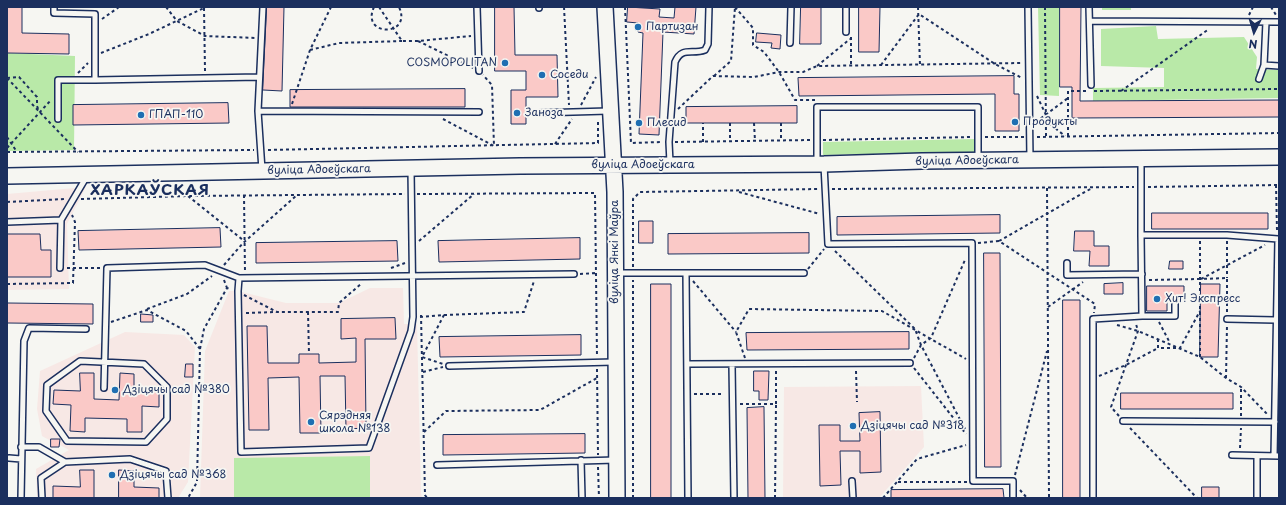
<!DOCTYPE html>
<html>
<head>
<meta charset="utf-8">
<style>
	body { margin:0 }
	#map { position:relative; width:1286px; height:505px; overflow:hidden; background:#f6f6f2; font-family:"Playpen Sans",sans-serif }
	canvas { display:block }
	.frame { position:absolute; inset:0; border:8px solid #1b2f5e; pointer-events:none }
	.north { position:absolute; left:1234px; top:12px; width:40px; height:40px; -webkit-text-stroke:3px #f6f6f2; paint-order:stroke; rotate:185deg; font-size:11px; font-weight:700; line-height:16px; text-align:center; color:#1b2f5e }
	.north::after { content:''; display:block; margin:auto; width:14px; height:18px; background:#1b2f5e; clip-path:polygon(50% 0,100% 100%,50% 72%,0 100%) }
</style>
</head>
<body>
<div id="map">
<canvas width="1286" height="505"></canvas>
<div class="frame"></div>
<div class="north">N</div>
</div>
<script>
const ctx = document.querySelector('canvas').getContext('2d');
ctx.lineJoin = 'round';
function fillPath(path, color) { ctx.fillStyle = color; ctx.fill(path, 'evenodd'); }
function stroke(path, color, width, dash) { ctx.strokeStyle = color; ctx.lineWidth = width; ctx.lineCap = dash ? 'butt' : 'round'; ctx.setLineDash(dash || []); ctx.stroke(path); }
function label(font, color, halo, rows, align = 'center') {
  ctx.font = font + ' "Playpen Sans",sans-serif'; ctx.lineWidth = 3.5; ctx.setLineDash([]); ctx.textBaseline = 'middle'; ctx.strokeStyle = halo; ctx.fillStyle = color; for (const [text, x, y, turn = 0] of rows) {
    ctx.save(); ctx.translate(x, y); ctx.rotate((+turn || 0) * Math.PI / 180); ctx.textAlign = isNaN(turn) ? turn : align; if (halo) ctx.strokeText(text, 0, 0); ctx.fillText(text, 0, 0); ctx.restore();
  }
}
fillPath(new Path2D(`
	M86,187L67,224L69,289L7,290V194Z
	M370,288H403L404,324H417L421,493L422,498H200L205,351L229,291H238L286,303H339Z
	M125,332L184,335L195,347L188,482L178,498H37L36,469L69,450L60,445L59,447H51V441L42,436L37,409L40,371Z
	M921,386L924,447L879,498H783L784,387Z`), '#f7e8e5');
fillPath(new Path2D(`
	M1038,7H1059V96L1040,95Z
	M1102,7H1131V10H1102Z
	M1156,26L1158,39L1244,37L1257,57L1256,69L1279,70V98L1093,101V88L1164,87V68L1101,66V29Z
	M7,53L75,56L74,150L7,151Z
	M976,139L975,152L823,155V142Z
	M370,456V498H234V458Z`), '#b9e9a8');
const building = new Path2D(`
	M7,7H22V33L69,34V54L7,53Z
	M267,7H284L282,91L263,90Z
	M495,7H514L515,55H557L558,97H526V124H511V90H526V71H495Z
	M628,7L660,9L659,17L674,18L675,7H696L694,34L663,32L659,135L639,134L643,33L638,32V23L627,22Z
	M801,7H821V44H800Z
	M859,7H880L879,52H859Z
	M1060,7H1081L1080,101L1279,100V117L1072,118V87H1060Z
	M757,33L781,35L780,49L771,48L772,43L756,42Z
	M1014,76V94H1019V131H995V94L799,96L798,78Z
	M465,89V107H290V90Z
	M228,103L229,123L73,125V105Z
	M797,106V123H686V107Z
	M1152,213H1268V229H1152Z
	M1000,215V233L837,235V217Z
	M639,221H653V243H639Z
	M220,228L221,247L79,250L78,231Z
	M1075,231H1094V246H1109V266H1089L1090,251H1074Z
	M809,233V253L668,254V234Z
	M7,234H40L41,250H51V277H7Z
	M580,238V259L439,262L438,241Z
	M397,241L398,261L256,263V243Z
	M984,253H1000L1001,467H985Z
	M1170,261H1183V269H1169Z
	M1123,283V294H1104V284Z
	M651,284H671V498H651Z
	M1201,284H1220L1218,357H1200Z
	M1147,286H1184V296H1167V311H1147Z
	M1063,300H1080V498H1063Z
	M7,303L93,304V324L7,323Z
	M141,314L153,315V322H141Z
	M395,318L396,339H365L366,428L346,429L345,376H320L321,433H300L299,377L268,378L269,430H249L247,326H267L268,363H299V354H319V363L356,362V338L341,339V319Z
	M909,332V349L747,350L746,333Z
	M581,335V355L440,357L439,337Z
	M186,364H193V377H185Z
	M754,371H769L768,400H759V391H754Z
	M80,373H94V399L119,400L120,373L134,374V391H159V407L142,406V432H127V419L85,418V432L70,431L71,405L53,404L54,390L80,391Z
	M1121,393H1233V409H1121Z
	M764,407L765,498H748L747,408Z
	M880,412L881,472L860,473V451H840L841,485L820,486L819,425H840V441H860L859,413Z
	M585,434V453L443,455V435Z
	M51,439H60L59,447H51Z
	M80,470H94V498H53V486L80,487Z
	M119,470L134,471V487L159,488V498H119Z
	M1202,487H1219V498H1202Z
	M1003,489L1004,498H891V490Z`);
fillPath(building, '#fac9c7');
stroke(building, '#1b2f5e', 1);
const lane = new Path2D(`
	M54,7V13L95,14V80L259,77
	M477,7L479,71
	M539,7V8
	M846,7V32
	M1028,7L1030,159
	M1089,7L1091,85
	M1090,21L1279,22
	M1266,22L1264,65L1279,66
	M790,43L791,7
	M1259,79L1264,65
	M258,111L479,112
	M538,113L608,111
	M58,119V80H95
	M1141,161V235H1227L1278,239L1274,456
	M670,163L669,142L675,62C682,46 692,55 705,50L708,44L709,7
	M817,163V107H978V160
	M824,165L828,244L972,243L973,481H1013V498
	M262,170L258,111L263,7
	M7,222L61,220L87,176
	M1067,263V275L1142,274
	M60,268L61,220
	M617,273H804
	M686,273L688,498
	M239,278L238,291L241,452L369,448L411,331L413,317L411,170
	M1142,316H1175V301
	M1227,319L1275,320
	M80,361L144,364L167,387V419L146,442L67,441L46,411L47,385Z
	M687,364L910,363
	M732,365L734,498
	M449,366L614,362
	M104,388L107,268L205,265L239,278L574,274
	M1123,421L1275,422
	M21,447H39L65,462L130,459L166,471L168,498
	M1232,455L1279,456
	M1257,456V498
	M9,458L21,459
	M581,460L582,498
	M437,465L616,460
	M852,481L853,498
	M21,498L24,341L29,328L86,329
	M42,498L41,478L65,462
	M1093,498V319L1142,316L1141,235`);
const secondary = new Path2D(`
	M605,7L615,192L617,498
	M7,176L520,166L824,164L922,161L1279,157`);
stroke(lane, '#1b2f5e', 8);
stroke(secondary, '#1b2f5e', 18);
stroke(new Path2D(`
	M166,7L177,21L205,36L256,38
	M374,7C360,37 413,37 399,7
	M379,7L402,41H418L471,36
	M564,7L569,105
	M625,7L631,143L662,142
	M735,7L753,28V45L764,52L779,72L795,100H815
	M918,7L920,65
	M1045,7L1046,136
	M1271,7L1276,15
	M204,8L205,71
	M1249,15L1253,7
	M102,19L119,7
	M851,37V66
	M418,41L473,68
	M310,50L339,43L402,41
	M101,53L149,34L206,7
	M881,65L919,14L995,64L1022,78
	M817,66L850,39
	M78,73L88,63
	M714,76L731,61L735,7
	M7,78L78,152
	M7,78L19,77L37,97V106L39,111
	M1094,91L1279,89
	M1121,91L1209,29
	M1037,96L1046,115
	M292,104L310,50L331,7
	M581,105L596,77
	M678,109L713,76L754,77L779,72H803L817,66L1021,63
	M443,119L494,146L492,85L483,75
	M1046,121L1065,136
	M1036,122L1068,98
	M730,123V141
	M754,123L755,141
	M781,123V140
	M1068,136V91H1088
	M7,137L17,152
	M985,137H1024
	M1037,137L1279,133
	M823,140L972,137
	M675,142L810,140
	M703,142V123
	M555,144L572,119
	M7,148L51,100
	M268,150L598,143V120
	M7,152L254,150
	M1276,185L1277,231
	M1148,187L1279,185
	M1047,188L1049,498
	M832,189L1134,187
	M739,192L820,214
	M417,194L595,193L597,357
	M244,195L245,272
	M188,196L243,240
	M81,199L188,196L405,194
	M7,202L65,199
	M419,241L474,194
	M999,241L1092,188
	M1200,241V279L1227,278V312
	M1227,241V278
	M978,243L999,241L1095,304L1094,313
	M835,251L915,329L921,345L965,429
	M224,265L243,243L296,196
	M633,267V199L640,192L818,189
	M67,268H101
	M391,268L405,263
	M808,269L824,249
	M580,274L596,273
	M1201,279L1265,245
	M224,280L227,288
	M1149,280L1200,279V357
	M693,281L736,332
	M7,284L73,283L75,222L72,215
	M244,295L277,312H338L339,303L362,283
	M1048,307L1083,282
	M147,309L187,294L212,276
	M308,312L309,354
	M246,313L275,312
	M421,315L425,495L427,498
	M444,315L524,312L534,281
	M420,317L444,315L422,357L443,364
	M111,322L147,310L186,331L200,349L197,482L188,498
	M1159,322L1170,343
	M1117,325L1138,331L1200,357L1226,378L1241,387L1268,415
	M1158,339V348H1180L1200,311
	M200,349L204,329L227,288L231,289
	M745,358L736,332L749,309L882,311L966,359
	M914,358L921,345L931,338L965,260
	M914,368L966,434
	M597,369L598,455
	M856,371L857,402
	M423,372L443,367
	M1099,376L1126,365L1158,348
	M1226,378L1227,325
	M694,394H724
	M740,404H776V370
	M1119,416L1111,407L1138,331L1136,324
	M1241,416V388
	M1130,428L1197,498
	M424,432L446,411L540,410L597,378
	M1240,448L1241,428
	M598,467L599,498
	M1015,475L1047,351
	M898,482H967
	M1020,490L1027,498
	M633,498V280
	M775,498L776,404
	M883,498L917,459L966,445`), '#1b2f5e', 2, [3, 3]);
stroke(lane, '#f6f6f2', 5);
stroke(secondary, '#f6f6f2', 15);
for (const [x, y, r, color] of [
	[638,27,4,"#1f6fb2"],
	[505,63,4,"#1f6fb2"],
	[542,75,4,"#1f6fb2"],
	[517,113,4,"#1f6fb2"],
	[141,115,4,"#1f6fb2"],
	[1015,122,4,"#1f6fb2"],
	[639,123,4,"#1f6fb2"],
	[1157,299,4,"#1f6fb2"],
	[115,390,4,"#1f6fb2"],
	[311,422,4,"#1f6fb2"],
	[853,426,4,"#1f6fb2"],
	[112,475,4,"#1f6fb2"]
]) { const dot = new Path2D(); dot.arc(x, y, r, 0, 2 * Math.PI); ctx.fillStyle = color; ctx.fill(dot); stroke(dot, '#f6f6f2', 1.5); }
label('11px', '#1b2f5e', '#f6f6f2', [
	["Партизан",646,27],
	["COSMOPOLITAN",497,63,"right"],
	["Соседи",550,75],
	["Заноза",525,113],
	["ГПАП-110",149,115],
	["Продукты",1023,122],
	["Плесид",647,123],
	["Хит! Экспресс",1165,299],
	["Дзіцячы сад №380",123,390],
	["Сярэдняя",319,416],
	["школа №138",319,429],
	["Дзіцячы сад №318",861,426],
	["Дзіцячы сад №368",120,475]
], 'left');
label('11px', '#1b2f5e', '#f6f6f2', [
	["вуліца Адоеўскага",967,161,-1],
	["вуліца Адоеўскага",643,165],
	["вуліца Адоеўскага",319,170,-1],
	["вуліца Янкі Маўра",615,252,-90]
]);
ctx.letterSpacing = '1px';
label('bold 15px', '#1b2f5e', '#f6f6f2', [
	["ХАРКАЎСКАЯ",150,191]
]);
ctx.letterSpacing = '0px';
</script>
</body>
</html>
